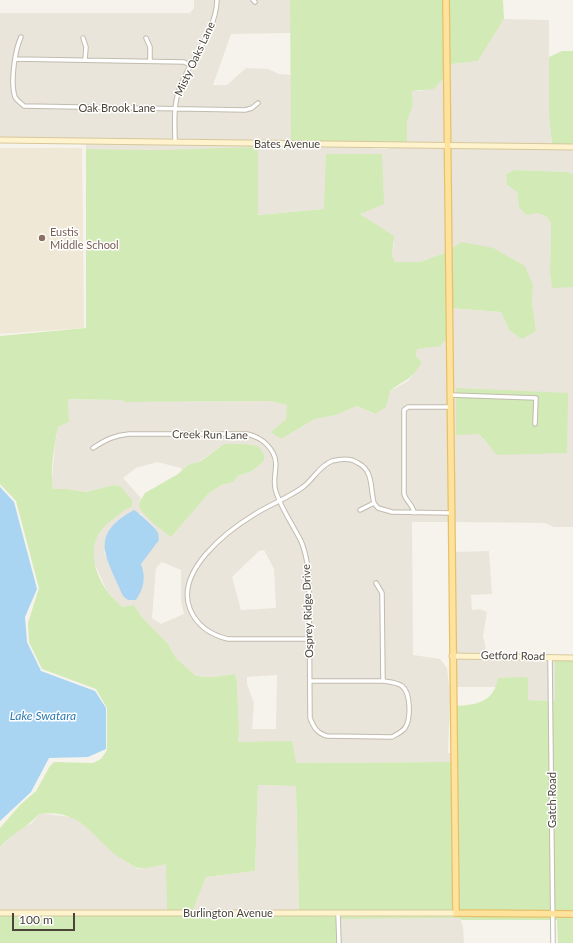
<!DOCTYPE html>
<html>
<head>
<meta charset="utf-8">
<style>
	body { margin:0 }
	#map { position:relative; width:573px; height:943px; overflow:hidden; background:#f6f3ec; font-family:Lato,sans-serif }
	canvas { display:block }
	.scale { position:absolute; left:12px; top:913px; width:63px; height:18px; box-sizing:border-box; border:2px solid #4b4439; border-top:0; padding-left:5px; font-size:12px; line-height:14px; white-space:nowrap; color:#4b4439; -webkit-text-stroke:3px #fff; paint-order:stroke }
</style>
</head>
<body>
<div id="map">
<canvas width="573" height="943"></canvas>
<div class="scale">100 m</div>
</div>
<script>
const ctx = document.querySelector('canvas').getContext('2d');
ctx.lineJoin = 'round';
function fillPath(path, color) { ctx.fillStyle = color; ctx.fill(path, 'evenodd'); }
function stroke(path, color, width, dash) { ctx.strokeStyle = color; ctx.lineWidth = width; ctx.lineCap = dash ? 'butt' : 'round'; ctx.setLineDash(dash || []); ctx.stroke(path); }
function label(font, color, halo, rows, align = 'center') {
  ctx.font = font + ' Lato,sans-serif'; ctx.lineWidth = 3; ctx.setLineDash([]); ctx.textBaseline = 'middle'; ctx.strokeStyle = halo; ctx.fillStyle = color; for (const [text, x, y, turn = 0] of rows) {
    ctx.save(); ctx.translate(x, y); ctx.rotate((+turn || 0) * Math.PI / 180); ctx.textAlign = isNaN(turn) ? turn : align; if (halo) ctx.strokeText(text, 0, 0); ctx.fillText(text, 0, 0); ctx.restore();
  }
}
fillPath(new Path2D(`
	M194,0H290L291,33L231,34L213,85H227L246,68L268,69L279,74L291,75V141L0,137V13H190L194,8Z
	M504,19L549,20V115L552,144L449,142V68L452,64L478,61Z
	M445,76V142H407V121L413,105L412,91H422Z
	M86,143L336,146L386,149L394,147H445L447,252L420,262H395L392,255L394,242L360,213L324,209L257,215L162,150L86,149Z
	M449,147L573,149V174L567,172L514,170L506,174L507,185L517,192L519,207L546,216L551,223L550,273L552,287H573V527H554L544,523L453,522L451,308L501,312L509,330L536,331L532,302L533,285L451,249ZM479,434L567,453L487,444Z
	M445,308H447L449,522H412L413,655L440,659L447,668L450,695L448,753H451V762L296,763L238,742L239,733L237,681L235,674L213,677L196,676L176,658L168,644L142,617L134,605L122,607L107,591L93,560V544L104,524L125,508L124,492L120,486L114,485L86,492L67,489H53L52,480L55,444L58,427L69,422L68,399L120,400L126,402L269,401L288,405L286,419L272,432L281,439L315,419L336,415L357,406L374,414L390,391L408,381L422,362L416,356L417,348H428L447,331L445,324ZM224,444H246L257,446L264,454V461L252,471L238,476L233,482L222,485L209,493L171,537L139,503L141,498L123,478L136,468L157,462L181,468L182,471L188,465L200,461ZM140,513L155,528L150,551L141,564L142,568H111L104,552ZM264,550L274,569L276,608L241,610L232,577L259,551ZM162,562L181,570V601L184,614L161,624L152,618L156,568ZM277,675L276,729H252L254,703L247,684V677Z
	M489,551L492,594L471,595L472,610L480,609L487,612L483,636L487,653H455L454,552Z
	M455,658L555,660V701L528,700V678L496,687H455Z
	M258,785L296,786L299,911L193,910L206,877L255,871Z
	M39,814H46L72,817L87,827L123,860L138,869L167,864V910H0V847L17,831L32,823Z
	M460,918L463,927L464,943H338V919Z`), '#eae5da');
fillPath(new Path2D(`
	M0,148H82L84,328L0,334Z`), '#efe8d6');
fillPath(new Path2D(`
	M290,0H444L445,76L434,89L412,91L413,105L407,121V142L291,141Z
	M448,0H503L504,19L478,61L452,64L449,68Z
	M562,51H573V144H552L549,116V57Z
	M258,147V215L324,209L326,154H382L384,204L360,214L394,236L392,255L395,262H420L447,252L446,339L440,346L417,349L416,356L422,362C411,381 405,379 390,391L386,407L375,414L357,406L336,415L315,419L281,439L271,432L286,419L287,405L269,401L126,402L120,400L68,399L69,422L58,427C54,447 50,469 53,489H67L86,492L114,485L120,486L132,500V507C123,509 119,515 112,520C86,537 91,568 107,591C111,597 118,602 122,607L134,605L142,617L168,644L176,658L196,676L213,677L235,674L237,681L239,733L238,742L292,741L296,763L451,762L454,911H299L296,786L258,785L255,871L206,877L193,910H167L166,864C158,866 147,869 139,868C135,868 129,863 125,861C92,842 86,808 39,814C27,828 12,833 0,847V828L20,805L36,791L50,766L54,762L93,763L101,759L107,750V708L96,689L42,669L29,642L28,623L39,588L16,501L0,484V336L86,328V149L162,150Z
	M514,170L567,172L573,174V287L552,288L550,273L551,223L546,216L537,213L526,215L519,207L517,192L507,185L506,174Z
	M462,242L493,248L525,266L533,285L532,302L536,331L522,339L509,330L501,312L451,308V249Z
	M456,388L568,393L567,453L497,455L479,434L456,435Z
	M224,444H246L258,446L264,454V461L252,471L238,476L233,482L222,485L209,493L171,537L153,523L140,509L139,503L145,493L178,474L188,465L201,461Z
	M555,660H573V912L458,911L455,706C477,705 494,702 498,678L523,677L528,678V700L555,701Z
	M0,915L573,917V943H558L557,920H461L460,918L338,919V943H0Z`), '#d2eab5');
fillPath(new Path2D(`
	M0,487L14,502L37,589L25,617L27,642L41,671L95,691L106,708V749L88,757L49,758L31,792L0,821Z
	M134,510C138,512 157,529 158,533C159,535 158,538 159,540L141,564C146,577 144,588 136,600H128L123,596C107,557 87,536 134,510Z`), '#a9d4f2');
const street = new Path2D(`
	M253,0L255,2
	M21,37C15,50 10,82 15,97C17,101 21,103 24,106L245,110L252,108L258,103
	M83,38L86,47L85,60
	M146,38L150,47V61
	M15,59L184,62L190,65
	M175,142C175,125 173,107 179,90C189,60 216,33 217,0
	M450,395L536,398L535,424
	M93,448C105,440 115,435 129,434H247C259,437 267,442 273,453C280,465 271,480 276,492C282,510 293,525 301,541C306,552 307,563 309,574L310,718C314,728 317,733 327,736L392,737C397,734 402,732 405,728C411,719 411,693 402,686C396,682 390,682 383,681H310
	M360,510L374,503
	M414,513C413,504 406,502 404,494V410L408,407H450
	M376,583L382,593L383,681
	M309,639H228C211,635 197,626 190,609C175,571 227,531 255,514C271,504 288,498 303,487C313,480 319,466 332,461C340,459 351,458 358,463C374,471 370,489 374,503L378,508L392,512L451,513
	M550,657L553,943
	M338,913L339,943`);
const secondary = new Path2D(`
	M0,140L573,147
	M452,656L573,658
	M0,913H456`);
const primary = new Path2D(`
	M446,0L456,913L573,914`);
stroke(street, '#c2bbae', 5.5);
stroke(secondary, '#d6c79b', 7);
stroke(primary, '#e6c16a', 8);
stroke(street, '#fff', 3.5);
stroke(secondary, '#fff3cd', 5);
stroke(primary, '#ffe39c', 5.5);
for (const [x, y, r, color] of [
	[42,238,4,"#8d6e63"]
]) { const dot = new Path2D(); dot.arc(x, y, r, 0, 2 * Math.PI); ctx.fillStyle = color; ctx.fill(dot); stroke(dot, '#fff', 1.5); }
label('11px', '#4b4439', '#fff', [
	["Misty Oaks Lane",195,59,-65],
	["Oak Brook Lane",117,108],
	["Bates Avenue",287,144],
	["Creek Run Lane",210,435,1],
	["Osprey Ridge Drive",308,611,-92],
	["Getford Road",513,656,1],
	["Gatch Road",552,800,-90],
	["Burlington Avenue",228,913]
]);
label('11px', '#785e54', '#fff', [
	["Eustis",50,232],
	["Middle School",50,245]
], 'left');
label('italic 12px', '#2e7ab2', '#fff', [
	["Lake Swatara",43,716]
]);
</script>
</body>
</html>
